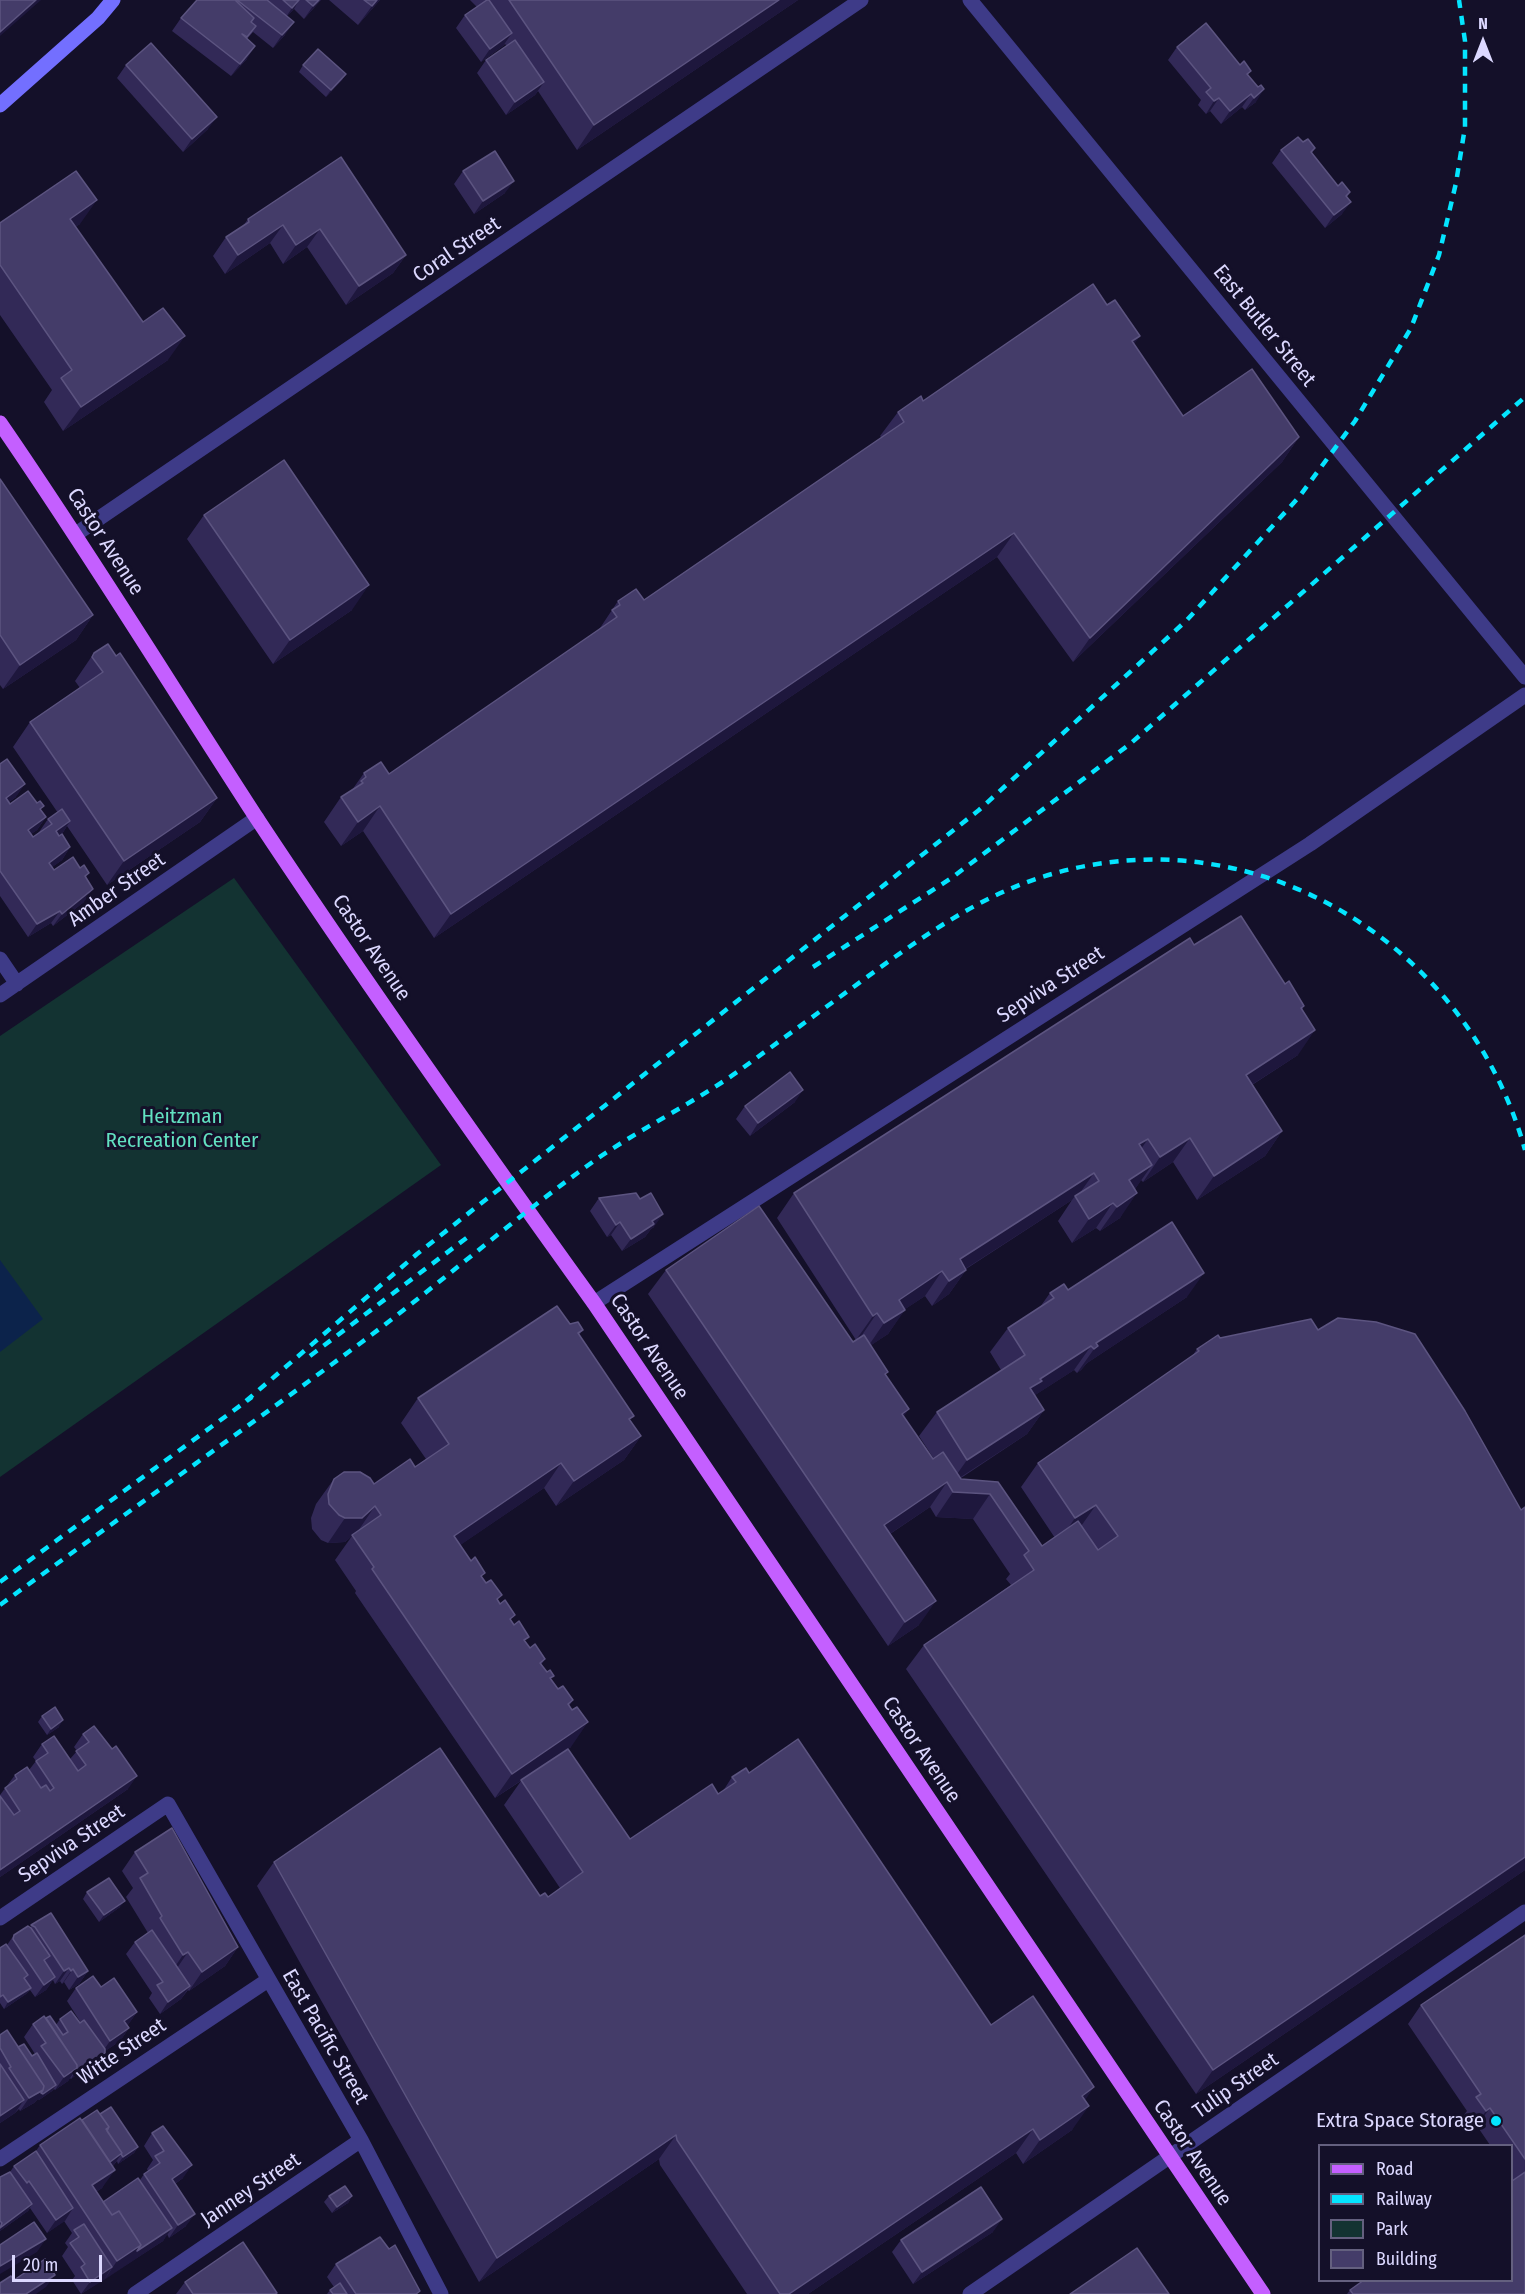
<!DOCTYPE html>
<html>
<head>
<meta charset="utf-8">
<style>
	body { margin:0 }
	#map { position:relative; width:1525px; height:2294px; overflow:hidden; background:#141029; font-family:"Fira Sans Condensed",sans-serif }
	canvas { display:block }
	.legend { position:absolute; left:1318px; top:2144px; width:195px; height:138px; box-sizing:border-box; background:#141029; border:2px solid #64607f; margin:0; padding:8px 10px; list-style:none; font-size:18px; color:#dcd8ff }
	.legend li { display:flex; align-items:center; gap:12px; height:30px }
	.legend b { width:30px; border:2px solid #64607f }
	.north { position:absolute; left:1453px; top:12px; width:60px; height:60px; -webkit-text-stroke:4px #141029; paint-order:stroke; rotate:0deg; font-size:16px; font-weight:700; line-height:24px; text-align:center; color:#dcd8ff }
	.north::after { content:''; display:block; margin:auto; width:21px; height:27px; background:#dcd8ff; clip-path:polygon(50% 0,100% 100%,50% 72%,0 100%) }
	.scale { position:absolute; left:12px; top:2255px; width:90px; height:27px; box-sizing:border-box; border:3px solid #dcd8ff; border-top:0; padding-left:8px; font-size:18px; line-height:21px; white-space:nowrap; color:#dcd8ff; -webkit-text-stroke:4px #141029; paint-order:stroke }
</style>
</head>
<body>
<div id="map">
<canvas width="1525" height="2294"></canvas>
<ul class="legend">
<li><b style="height:8px;background:#c45fff"></b>Road</li>
<li><b style="height:8px;background:#04e5ff"></b>Railway</li>
<li><b style="height:16px;background:#133332"></b>Park</li>
<li><b style="height:16px;background:#443c69"></b>Building</li>
</ul>
<div class="north">N</div>
<div class="scale">20 m</div>
</div>
<script>
const ctx = document.querySelector('canvas').getContext('2d');
ctx.lineJoin = 'round';
function fillPath(path, color) { ctx.fillStyle = color; ctx.fill(path, 'evenodd'); }
function stroke(path, color, width, dash) { ctx.strokeStyle = color; ctx.lineWidth = width; ctx.lineCap = dash ? 'butt' : 'round'; ctx.setLineDash(dash || []); ctx.stroke(path); }
function label(font, color, halo, rows, align = 'center') {
  ctx.font = font + ' "Fira Sans Condensed",sans-serif'; ctx.lineWidth = 6; ctx.setLineDash([]); ctx.textBaseline = 'middle'; ctx.strokeStyle = halo; ctx.fillStyle = color; for (const [text, x, y, turn = 0] of rows) {
    ctx.save(); ctx.translate(x, y); ctx.rotate((+turn || 0) * Math.PI / 180); ctx.textAlign = isNaN(turn) ? turn : align; if (halo) ctx.strokeText(text, 0, 0); ctx.fillText(text, 0, 0); ctx.restore();
  }
}
fillPath(new Path2D(`
	M234,878L441,1165L0,1477V1036Z`), '#133332');
fillPath(new Path2D(`
	M0,1260L43,1319L0,1352Z`), '#0c234b');
stroke(new Path2D(`
	M970,0L1525,677
	M76,534L861,0
	M0,959L17,984
	M0,995L257,818
	M594,1303L1310,844L1525,695
	M0,1918L168,1804L361,2140L441,2294
	M0,2159L268,1980
	M135,2294L361,2140
	M970,2294L1525,1912`), '#3e3b88', 15);
stroke(new Path2D(`
	M0,105L98,18L113,0`), '#736fff', 15);
stroke(new Path2D(`
	M0,423C89,552 171,686 256,817C365,982 479,1143 594,1303L1263,2294`), '#c45fff', 15);
stroke(new Path2D(`
	M813,967L950,879L1130,744L1525,397
	M310,1356L469,1236
	M246,1401L417,1254L979,810L1187,620L1299,497L1355,421L1411,328L1439,255L1456,183L1465,127V41L1459,0
	M0,1582L252,1397
	M0,1605C121,1517 242,1431 362,1342C438,1285 510,1222 587,1166C635,1131 691,1105 740,1070C781,1040 822,1010 863,980C922,937 981,894 1052,874C1260,814 1469,947 1525,1150`), '#04e5ff', 4.5, [9, 8]);
fillPath(new Path2D(`
	M197,0H321L304,19L294,9L287,16L285,35L273,48L253,32L247,39V59L231,76L172,31L181,18Z
	M329,0H380L358,25Z
	M470,0H798L577,150L538,91L535,95L506,115L477,73L486,60L507,46L505,44L503,46L481,62L456,28L465,15L477,7Z
	M1177,47L1240,65L1251,71L1248,75L1256,102L1245,110L1242,107L1221,124L1210,111L1206,114L1198,105L1201,100L1168,60Z
	M126,65L208,129L183,152L117,78Z
	M303,65L346,74L342,80L326,97L299,72Z
	M1303,142L1315,148L1312,153L1338,186L1350,192L1347,197L1342,214L1325,228L1272,163L1281,150Z
	M341,157L406,255L393,273L346,305L307,247L283,264L270,243L225,274L213,256L226,237L243,226L248,219Z
	M463,171L505,193L474,214L454,184Z
	M0,223L80,224L75,227L168,360L63,431L44,402L52,390L0,315Z
	M1134,344L1183,416L1299,437L1282,462L1073,662L997,557L434,938L363,831L341,846L324,822L341,797L352,790L364,773L389,774L598,631L618,601L644,600L882,438L880,436L898,412L923,401Z
	M0,479L93,615L76,640L3,689L0,685Z
	M204,515L352,610L273,664L187,539Z
	M94,653L217,798L200,822L107,885L67,826L62,834L70,847L62,860L52,867L54,870L80,868L89,873L86,877L84,902L53,926L51,923L28,937L0,896V764L16,797L9,802L10,804L41,811L46,817L37,830L31,834L33,837L39,832L48,819L58,813L13,747L30,722L80,688L75,681Z
	M1194,945L1285,984L1304,1006L1302,1010L1298,1055L1252,1085L1282,1131L1265,1156L1197,1200L1173,1162L1143,1182L1141,1180L1135,1189L1120,1218L1100,1231L1096,1228L1072,1243L1058,1221L1072,1200L966,1269V1270L949,1294L932,1306L925,1296L905,1309L888,1334L871,1345L886,1375L904,1417L933,1459H934L919,1436L937,1412L1001,1370L990,1352L1008,1328L1040,1307L1050,1293L1068,1290L1187,1297L1087,1363L1081,1370L1077,1373L1074,1370L1035,1395L1044,1410L1027,1434L961,1478V1479L998,1482L1042,1546L1055,1538L1021,1487L1038,1463L1193,1355L1197,1349L1220,1338L1318,1330L1521,1510L1525,1507V1870L1196,2094L906,1669L924,1645L1011,1585L1006,1579L1010,1574L973,1519L936,1517L930,1507L890,1534L919,1625L888,1646L648,1294L666,1270L853,1342L860,1338L856,1340L777,1218L794,1193Z
	M795,1102L750,1136L736,1119L745,1106Z
	M599,1198L654,1227L651,1229L645,1237L622,1251L611,1235L607,1237L590,1211Z
	M570,1324L583,1330L579,1335L631,1421L641,1436L624,1460L556,1506L544,1488L460,1545L530,1648L545,1659L541,1665L558,1689L573,1700L569,1706L571,1747L568,1749L630,1839L718,1794L723,1791L732,1777L749,1773L991,2025L1085,2100L1072,2130L1023,2164L1016,2153L808,2294H747L660,2165L659,2159L479,2282L257,1886L274,1862L540,1896L548,1897L560,1888L504,1805L521,1781L495,1798L355,1593L356,1591L335,1560L352,1536L345,1542L328,1543L321,1540L312,1529L311,1518L316,1504L334,1479L374,1484L415,1467L426,1459L401,1423L418,1398Z
	M42,1716L59,1727L47,1735L38,1722Z
	M83,1734L128,1789L0,1877V1795L15,1775L29,1770L36,1761L33,1757L42,1744L70,1759L77,1751L74,1747Z
	M135,1852L238,1947L225,1966L189,1991L188,1990L181,1999L160,2014L149,1998L152,1993L126,1954L135,1942L148,1933L126,1897L133,1888L122,1871Z
	M87,1892L120,1907L99,1922L83,1899Z
	M51,1913L88,1971L79,1984L69,1990L64,1982L62,1984L60,1981L55,1984L53,1980L46,1990L35,1997L30,1990L26,1994L4,2009L0,2003V1948L7,1945L14,1935L30,1927Z
	M1525,1935V2294H1347L1350,2290L1513,2180L1512,2177V2145H1490L1477,2126L1473,2129L1463,2116L1467,2111L1408,2024L1421,2005Z
	M101,1987L137,2012L127,2026L129,2028L120,2041L105,2051L100,2059L87,2069L85,2068L71,2079L70,2078L68,2081L55,2090L54,2089L52,2091L39,2100H37L34,2103L20,2111L19,2109L15,2113L0,2123V2035L32,2056L35,2054L24,2037L33,2024L46,2018L56,2025L60,2019L80,2023H81L67,2001L76,1988Z
	M100,2114L138,2147L134,2153L118,2164L117,2161L113,2166L102,2188L96,2192L103,2202L140,2180L144,2174L148,2171L147,2169L153,2160L144,2146L152,2133L183,2178L175,2184L186,2226L169,2238L167,2234L163,2241L81,2294L72,2280L75,2276L62,2256L68,2247L65,2243L72,2233L64,2221L47,2233L30,2208L28,2211L0,2231V2177L10,2172L14,2166L36,2151L40,2145L82,2120Z
	M329,2196H352L348,2203L332,2213L324,2202Z
	M993,2232L913,2284L892,2252L901,2240Z
	M336,2264L418,2294H327L330,2290L334,2287L327,2277Z
	M185,2282L276,2294H176Z`), '#322957');
fillPath(new Path2D(`
	M36,0H41L0,36V32Z
	M299,0L294,9L284,20L292,8Z
	M319,0H321L304,19L313,6Z
	M377,0H380L358,25L372,6Z
	M779,0H798L577,150L594,125Z
	M294,22L285,35L273,48L282,35Z
	M512,33L503,46L481,62L490,49Z
	M255,46L247,59L231,76L240,64Z
	M346,74L342,80L326,97L331,90Z
	M544,82L535,95L506,115L515,102Z
	M1264,89L1256,102L1245,110L1254,98Z
	M1251,94L1242,107L1221,124L1230,111Z
	M1219,98L1210,111L1206,114L1214,101Z
	M217,117L208,129L183,152L192,139Z
	M514,181L505,193L474,214L483,201Z
	M97,200L80,224L52,243L70,219Z
	M1351,202L1342,214L1325,228L1334,215Z
	M283,225L270,243L225,274L238,255Z
	M320,229L307,247L283,264L296,245Z
	M406,255L393,273L346,305L359,286Z
	M185,336L168,360L63,431L81,407Z
	M1140,336L1122,361L1132,341Z
	M1299,437L1282,462L1073,662L1090,638Z
	M1014,533L997,557L434,938L451,914Z
	M369,585L352,610L273,664L290,640Z
	M93,615L76,640L3,689L20,665Z
	M25,784L16,797L0,808L6,798Z
	M217,798L200,822L107,885L124,861Z
	M380,806L363,831L341,846L358,822Z
	M46,817L37,830L19,842L28,830Z
	M70,821L62,834L47,844L56,831Z
	M70,847L62,860L40,876L49,863Z
	M93,889L84,902L53,926L62,914Z
	M60,911L51,923L28,937L37,924Z
	M1315,1030L1298,1055L1228,1100L1246,1075Z
	M803,1090L795,1102L750,1136L758,1123Z
	M1282,1131L1265,1156L1197,1200L1214,1176Z
	M1190,1138L1173,1162L1143,1182L1160,1157Z
	M1148,1139L1131,1163L1139,1144Z
	M1152,1165L1135,1189L1112,1204L1096,1228L1072,1243L1089,1219L1129,1180Z
	M1094,1173L1077,1197L1075,1196L1072,1200L948,1280L960,1259Z
	M1137,1193L1120,1218L1100,1231L1117,1207Z
	M663,1214L654,1227L651,1229L645,1237L622,1251L631,1239L652,1221Z
	M620,1222L611,1235L607,1237L616,1225Z
	M966,1270L949,1294L932,1306L949,1281Z
	M942,1271L925,1296L884,1323L899,1300Z
	M1204,1273L1187,1297L1087,1363L1081,1370L1077,1373L1094,1349L1096,1343Z
	M905,1310L888,1334L867,1348L884,1323Z
	M877,1313L860,1338L856,1340L873,1316Z
	M1091,1346L1074,1370L1029,1399L1030,1388L1040,1379Z
	M909,1409L892,1434L902,1414Z
	M1044,1410L1027,1434L950,1484L967,1460Z
	M641,1436L624,1460L556,1506L574,1481Z
	M561,1463L544,1488L437,1561L454,1536Z
	M947,1482L930,1507L867,1549L884,1525Z
	M953,1492L990,1494L973,1519L936,1517Z
	M1096,1505L1079,1529L1058,1543L1075,1518Z
	M375,1506L358,1531L345,1542L328,1543L345,1518Z
	M936,1601L919,1625L888,1646L905,1622Z
	M63,1720L59,1727L47,1735L51,1729Z
	M588,1722L571,1747L495,1798L512,1774Z
	M137,1776L128,1789L0,1877V1870Z
	M1525,1857V1870L1196,2094L1213,2070Z
	M125,1901L120,1907L99,1922L104,1915Z
	M238,1947L225,1966L189,1991L202,1972Z
	M188,1952L175,1971L170,1974L183,1955Z
	M69,1968L60,1981L55,1984L64,1971Z
	M73,1969L64,1982L62,1984L71,1971Z
	M88,1971L79,1984L69,1990L78,1977Z
	M55,1977L46,1990L35,1997L44,1985Z
	M190,1986L181,1999L160,2014L168,2002Z
	M31,1988L26,1994L4,2009L8,2002Z
	M137,2012L128,2025L115,2034L124,2021Z
	M129,2028L120,2041L101,2054L110,2041Z
	M105,2053L100,2059L71,2079L75,2072L87,2061Z
	M77,2068L68,2081L55,2090L64,2077Z
	M56,2085L52,2091L39,2100H37L34,2103L20,2111L29,2098Z
	M1094,2087L1077,2112L1082,2096Z
	M24,2100L15,2113L0,2123V2116Z
	M1089,2106L1072,2130L1023,2164L1040,2140Z
	M1490,2108L1477,2126L1473,2129L1486,2111Z
	M1033,2129L1016,2153L808,2294H789Z
	M676,2135L659,2159L479,2282L497,2258Z
	M138,2147L134,2153L118,2164L123,2157Z
	M122,2153L113,2166H104Z
	M192,2165L183,2178L163,2192L172,2179Z
	M115,2170L102,2188L79,2204L92,2185Z
	M352,2196L348,2203L332,2213L337,2207Z
	M32,2204L28,2211L0,2231V2228Z
	M73,2208L65,2221L47,2233L56,2220Z
	M195,2214L186,2226L169,2238L178,2225Z
	M1002,2219L993,2232L913,2284L922,2272Z
	M172,2228L163,2241L104,2280L117,2261L141,2245Z
	M46,2239L37,2252L0,2274V2266Z
	M112,2267L104,2280L81,2294L90,2282Z
	M55,2275L46,2287L36,2294H26Z`), '#1e173d');
const building = new Path2D(`
	M0,0H36L0,32Z
	M197,0H235L254,18L251,22L256,26L247,37L242,34L255,46L240,64L181,18Z
	M237,0H267L294,22L282,35Z
	M283,0H299L292,8Z
	M306,0H319L313,6Z
	M364,0H377L372,6Z
	M487,0H489L512,33L490,49L465,15Z
	M509,0H779L594,125Z
	M1206,23L1240,65L1244,61L1251,71L1247,74L1258,87L1261,85L1264,89L1254,98L1251,94L1230,111L1219,98L1214,101L1206,92L1211,88L1177,47Z
	M515,40L544,82L515,102L486,60Z
	M151,43L217,117L192,139L126,65Z
	M318,49L346,74L331,90L303,65Z
	M1298,137L1303,142L1308,139L1315,148L1311,152L1338,186L1342,182L1350,192L1346,196L1351,202L1334,215L1281,150Z
	M495,151L514,181L483,201L463,171Z
	M341,157L406,255L359,286L320,229L296,245L283,225L238,255L226,237L249,222L248,219Z
	M76,171L97,200L70,219L143,322L163,308L185,336L81,407L61,378L72,370L0,265V223Z
	M1093,284L1107,305L1115,300L1140,336L1132,341L1183,416L1252,369L1299,437L1090,638L1014,533L451,914L380,806L358,822L341,797L363,783L361,781L366,777L364,773L381,762L389,774L617,617L612,610L620,605L618,601L636,589L644,600L904,422L898,412L921,396L923,401Z
	M284,460L369,585L290,640L204,515Z
	M0,479L93,615L20,665L0,635Z
	M108,644L116,656L120,653L217,798L124,861L30,722L103,672L92,657L94,653Z
	M7,759L25,784L6,798L10,804L28,791L37,803L40,801L44,806L40,809L46,817L28,830L33,837L52,824L48,819L62,809L70,821L56,831L59,836L62,834L70,847L49,863L54,870L73,857L80,868L84,865L89,873L85,876L93,889L62,914L60,911L37,924L0,871V764Z
	M1241,916L1285,984L1289,981L1304,1006L1301,1008L1315,1030L1246,1075L1282,1131L1214,1176L1190,1138L1160,1157L1148,1139L1139,1144L1152,1165L1129,1180L1137,1193L1117,1207L1113,1203L1089,1219L1075,1196L1099,1181L1094,1173L960,1259L966,1270L949,1281L942,1271L899,1300L905,1310L884,1323L877,1313L873,1316L794,1193L1190,938L1194,945Z
	M790,1072L803,1090L758,1123L745,1106Z
	M636,1193L640,1199L651,1193L663,1214L652,1221L654,1224L631,1239L620,1222L616,1225L599,1198Z
	M759,1206L853,1342L864,1335L888,1372L885,1374L909,1409L902,1414L933,1459L943,1452L961,1479L998,1482L1042,1546L1078,1521L1098,1550L1118,1536L1096,1505L1075,1518L1038,1463L1199,1351L1197,1349L1218,1335L1220,1338L1311,1319L1318,1330L1338,1318L1376,1322L1415,1334L1465,1411L1521,1510L1525,1507V1857L1213,2070L924,1645L1034,1570L1024,1555L1029,1551L990,1494L953,1492L947,1482L884,1525L936,1601L905,1622L666,1270Z
	M1172,1222L1204,1273L1096,1343L1098,1346L1094,1349L1091,1346L1040,1379L1042,1381L1030,1388L1044,1410L967,1460L937,1412L1025,1355L1008,1328L1054,1298L1050,1293L1064,1284L1068,1290Z
	M557,1306L570,1324L578,1322L583,1330L578,1333L634,1416L629,1419L641,1436L574,1481L561,1463L454,1536L471,1561L475,1557L485,1573L481,1576L486,1583L491,1580L502,1595L497,1599L500,1604L505,1600L515,1615L510,1619L514,1625L519,1621L529,1637L524,1640L530,1648L535,1644L545,1659L540,1663L547,1672L550,1670L554,1676L550,1678L558,1689L563,1686L573,1700L568,1704L572,1710L577,1707L588,1722L512,1774L372,1569L374,1567L352,1535L381,1515L375,1506L362,1518H345L339,1515L329,1504L328,1494L334,1479L344,1472H360L370,1478L374,1484L410,1459L415,1467L449,1444L418,1398Z
	M55,1707L63,1720L51,1729L42,1716Z
	M94,1726L112,1749L116,1746L137,1776L0,1870V1796L14,1815L20,1811L5,1788L17,1779L15,1775L27,1767L41,1788L46,1785L50,1791L54,1788L36,1761L48,1753L42,1744L54,1736L78,1771L86,1765L76,1751L89,1742L83,1734Z
	M798,1739L991,2025L1033,1996L1094,2087L1082,2096L1089,2106L1040,2140L1033,2129L789,2294H780L677,2140L676,2135L497,2258L274,1862L440,1748L540,1896L545,1893L548,1897L583,1872L521,1780L568,1749L630,1839L712,1784L718,1794L736,1782L732,1777L746,1768L749,1773Z
	M172,1828L238,1947L202,1972L188,1952L183,1955L160,1918L162,1916L140,1878L148,1873L135,1852Z
	M109,1878L125,1901L104,1915L87,1892Z
	M51,1913L88,1971L78,1977L73,1969L71,1971L69,1968L64,1971L35,1927L31,1925Z
	M28,1926L31,1928L50,1956L44,1960L55,1977L44,1985L13,1939L14,1935Z
	M152,1930L190,1986L168,2002L157,1985L163,1982L135,1942Z
	M1525,1935V2159L1490,2108L1486,2111L1476,2097L1481,2094L1421,2005Z
	M6,1944L28,1975L24,1978L31,1988L8,2002L3,1995L0,1997V1948Z
	M93,1976L101,1987L114,1978L137,2012L124,2021L129,2028L110,2041L76,1988Z
	M71,2011L80,2023L84,2020L105,2049V2053L91,2063L87,2061L89,2064L75,2072L77,2068V2065L46,2018L50,2016L63,2035L68,2032L60,2019Z
	M44,2016L77,2065V2068L64,2077L41,2046L46,2043L33,2024Z
	M7,2030L44,2086L43,2090L29,2098L9,2068L11,2067L0,2048V2035Z
	M24,2044L32,2056L37,2053L56,2085L43,2094L41,2093L43,2090L44,2086L18,2047Z
	M0,2064L24,2100L0,2116Z
	M111,2107L138,2147L123,2157L121,2154L122,2153L107,2131L109,2127L100,2114Z
	M97,2110L109,2127L106,2129L122,2153L110,2162L82,2120Z
	M80,2118L115,2170L92,2185L112,2215L119,2211L141,2245L117,2261L40,2145Z
	M163,2126L192,2165L172,2179L195,2214L178,2225L144,2174L160,2163L155,2156L164,2151L152,2133Z
	M36,2151L73,2208L56,2220L29,2181L27,2183L14,2166Z
	M10,2172L32,2204L0,2228L2,2223L0,2221V2177Z
	M1525,2172V2294H1353L1350,2290L1364,2280H1512V2181Z
	M138,2178L172,2228L137,2251L141,2245L119,2211L112,2215L103,2202Z
	M345,2186L352,2196L337,2207L329,2196Z
	M981,2187L1002,2219L922,2272L901,2240Z
	M34,2222L46,2239L0,2266V2245Z
	M84,2224L112,2267L90,2282L81,2267L85,2264L70,2243L79,2237L74,2230Z
	M380,2237L389,2249L395,2245L420,2291L416,2294H356L336,2264Z
	M243,2242L277,2293L275,2294H193L185,2282Z
	M1137,2248L1169,2294H1070Z
	M45,2259L55,2275L26,2294H0V2283L11,2276L14,2280Z
	M340,2283L347,2294H333L330,2290Z`);
fillPath(building, '#443c69');
stroke(building, '#5c5480', 1.5);
for (const [x, y, r, color] of [
	[1496,2121,6,"#04e5ff"]
]) { const dot = new Path2D(); dot.arc(x, y, r, 0, 2 * Math.PI); ctx.fillStyle = color; ctx.fill(dot); stroke(dot, '#141029', 2); }
label('21px', '#dcd8ff', '#141029', [
	["Coral Street",457,250,-34],
	["East Butler Street",1264,326,51],
	["Castor Avenue",105,542,57],
	["Amber Street",117,890,-35],
	["Castor Avenue",371,948,56],
	["Sepviva Street",1051,985,-33],
	["Castor Avenue",649,1347,56],
	["Castor Avenue",921,1750,56],
	["Sepviva Street",72,1844,-34],
	["East Pacific Street",325,2037,60],
	["Witte Street",122,2052,-34],
	["Tulip Street",1236,2086,-35],
	["Castor Avenue",1192,2153,56],
	["Janney Street",251,2190,-34]
]);
label('21px', '#62e1c1', '#141029', [
	["Heitzman",182,1117],
	["Recreation Center",182,1141]
]);
label('21px', '#dcd8ff', '#141029', [
	["Extra Space Storage",1484,2121]
], 'right');
</script>
</body>
</html>
